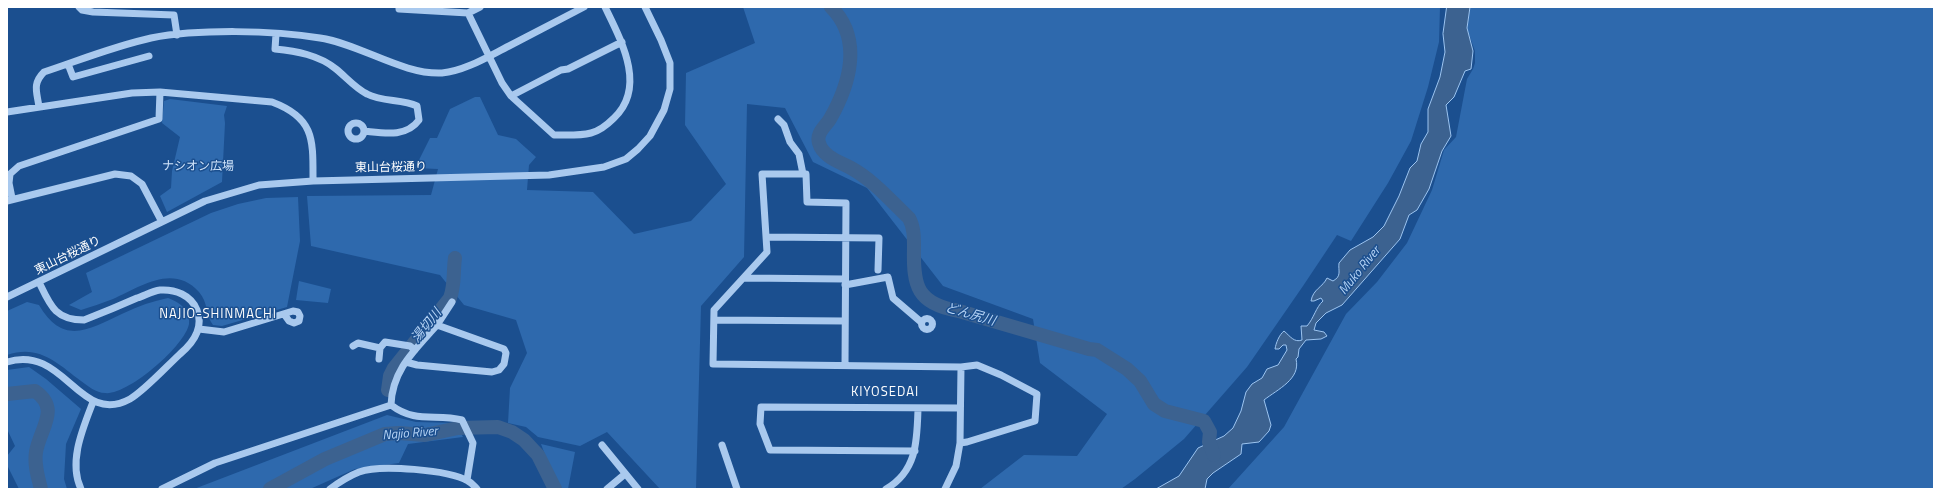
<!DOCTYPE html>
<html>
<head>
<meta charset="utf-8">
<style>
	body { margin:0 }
	#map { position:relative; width:1941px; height:496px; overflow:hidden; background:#1b4f8f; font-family:"Titillium Web",sans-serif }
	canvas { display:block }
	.frame { position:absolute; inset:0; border:8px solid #fff; pointer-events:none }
</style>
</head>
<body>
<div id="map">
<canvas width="1941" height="496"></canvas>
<div class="frame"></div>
</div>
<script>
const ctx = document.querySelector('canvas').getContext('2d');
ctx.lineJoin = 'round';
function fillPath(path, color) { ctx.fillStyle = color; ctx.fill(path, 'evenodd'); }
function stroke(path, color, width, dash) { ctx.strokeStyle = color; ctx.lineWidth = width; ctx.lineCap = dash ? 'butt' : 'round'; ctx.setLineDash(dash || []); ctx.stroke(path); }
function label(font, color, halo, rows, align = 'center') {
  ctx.font = font + ' "Titillium Web","Noto Sans JP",sans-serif'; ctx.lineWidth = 3; ctx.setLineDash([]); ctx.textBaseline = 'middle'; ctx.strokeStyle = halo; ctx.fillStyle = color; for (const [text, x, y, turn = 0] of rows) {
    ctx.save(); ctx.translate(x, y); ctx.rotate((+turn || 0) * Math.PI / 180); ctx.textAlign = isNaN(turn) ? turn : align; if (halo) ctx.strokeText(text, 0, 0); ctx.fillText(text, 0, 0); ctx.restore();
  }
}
fillPath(new Path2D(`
	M743,7H1440L1439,42L1428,87L1411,141L1388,183L1351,241L1337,235L1303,286L1247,367L1184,439L1135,479L1121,489H980L1024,455L1077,456L1107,414L1040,363L1033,319L943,286L867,188L813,162L785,108L747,104L744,257L701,306L696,489H660L607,432L580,446L538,437L526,427L508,423L510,388L527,353L516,320L464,305L440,275L311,246L307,196L431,195L438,169L415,168L430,138H437L450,109L475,97H480L498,135L516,139L536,157L529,165L527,190L593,192L634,234L691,221L726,184L685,125L686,73L755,43Z
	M1470,7H1934V489H1228L1284,427L1346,314L1377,282L1407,243L1432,190L1444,150L1456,137L1467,79L1473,69L1475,63V51L1467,29Z
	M170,99L227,106L224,115L225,123L222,182L167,212L160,196L171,188L172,171L180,137L162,123L164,101Z
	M298,197L300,241L287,307L222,326L213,325C206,316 208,302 199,292C173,263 140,287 113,299C102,303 91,307 81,310L69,305L92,292L86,273L211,213L238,204L266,198Z
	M299,281L331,289L328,303L296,300Z
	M168,298C179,302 191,310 189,324C185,346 127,396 105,393C96,393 88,386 81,381C57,363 39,344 7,355V311L27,302L39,305C64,347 89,329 124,313C138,306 153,301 168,298Z
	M29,367L46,379L81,409L66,444L64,479L67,489H19L7,465V456L15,446L7,429V370Z
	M387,415L416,422L456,423L463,437L408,444L399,463L355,469L310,489H194Z
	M541,444L575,452L568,489H559L551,471Z`), '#2e69ad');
const water = new Path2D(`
	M1447,7H1470L1467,28L1473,51L1471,69L1465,71L1454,97L1446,105L1451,136L1442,151L1429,189L1417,210L1409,215L1400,239L1342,305L1326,313L1316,323L1314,330L1324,332L1327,336L1321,339L1306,340L1299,349L1298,357L1296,359C1301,379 1278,389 1264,400L1271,425L1269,431L1259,442L1242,444L1241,454L1213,473L1207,479L1205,489H1156L1179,476L1198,448L1224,436L1233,428L1241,411L1246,392L1252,384L1262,378L1267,369L1278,365L1287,350L1286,345H1283L1279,349H1275C1276,343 1279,335 1284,331C1290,336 1294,343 1302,340L1301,326H1307C1314,318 1316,307 1323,301L1321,298L1314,301H1311C1313,289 1323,287 1327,278L1333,281C1342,276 1338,271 1339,263L1350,250L1373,237L1384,226L1399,196L1410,168L1417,161L1421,144L1428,132V109L1440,77L1445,52L1443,34Z`);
fillPath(water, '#3c6290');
stroke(water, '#9cc4f0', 1);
stroke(new Path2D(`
	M831,7C863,39 850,84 830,119C825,127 816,133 819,143C823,157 840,162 851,168C873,180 891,201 909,218C914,227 914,237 914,248C913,286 917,304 959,311L1089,349L1097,350L1127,369L1140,381L1154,404L1165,411L1204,421L1210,432L1209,442L1214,455
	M388,390L390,376L394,368L450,298C455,286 453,272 455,258
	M7,394L35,391C61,409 40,428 36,452C34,465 38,477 41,489
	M270,489L325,459L385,434L399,433L425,435L458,428L498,427L512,432L524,440L538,455L555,489`), '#3c6290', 14);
stroke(new Path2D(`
	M79,7L82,10L93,12L174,15L177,35
	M399,7V9L468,13L502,83L511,96L554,135C566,135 579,136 591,133C599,131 608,124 614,118C647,87 621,40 605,7
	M468,13L480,7
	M276,34L275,49C296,51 319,55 336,69C346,77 355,88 367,94C382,102 402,99 417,106L419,120C406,138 383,133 364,131
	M68,64L73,77L149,56
	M511,96L561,70L568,69L622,42
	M39,107C37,92 32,84 44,72C80,60 115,46 151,38C198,29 273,30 320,38C360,44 403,75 442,73C465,71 489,56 509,46C534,33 559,20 584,7
	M7,112L132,93L160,92L272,102C315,118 313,140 313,181
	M778,119L784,125L790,142L799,154L803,174
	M348 131a8 8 0 1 1 16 0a8 8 0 1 1-16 0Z
	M12,198L9,183L10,174L19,166L159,119L160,92
	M7,201L115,174L131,176L142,184L162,222
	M766,237L879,238L878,270
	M744,278L845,279
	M845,285L888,277L893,298L921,322
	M7,297L205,201L259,185L313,181L549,175L604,167L626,159L638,149L650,136L664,110L670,89V63L661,40L645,7
	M921.5 324a5.5 5.5 0 1 1 11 0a5.5 5.5 0 1 1-11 0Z
	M714,320L845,321
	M437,325L452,302
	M199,329L224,332L293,311L298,312L300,316L299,321L294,323L289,321L284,314
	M353,346L358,343L380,348
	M379,359L380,348L385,342L410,346L415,350
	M7,362C65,344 79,427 130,399C144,391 167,366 180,354C193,343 204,328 197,310C191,295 175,289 160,290C152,291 144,296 137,298C119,306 102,313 84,320C55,320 50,305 39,282
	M845,365L846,203L807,202L806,174H762L767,252L714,310L713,364L961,367L977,365L1001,375L1037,394L1035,421L967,442L960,443
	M391,405C392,370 415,350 437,325L504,349L506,353L504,364L499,370L492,372L417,365L406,362
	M391,405C416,424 436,413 462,420L473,443L467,480
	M602,445L638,489
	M722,445L737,489
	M915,451L770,450L760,424L761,407L960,408
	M81,489C68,462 83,428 93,402
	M162,489L215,463L391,405
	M330,489C338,483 349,476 359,472C380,464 449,470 468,481C472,483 474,486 477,489
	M607,489L625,474
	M886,489C917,471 917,441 918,409
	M945,489L956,466L960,443L961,367`), '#a9c9ee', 7);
label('12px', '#cfe3fa', '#1b4f8f', [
	["ナシオン広場",198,167]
]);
label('12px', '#fff', '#1b4f8f', [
	["東山台桜通り",391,168,-1],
	["東山台桜通り",68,256,-26]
]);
label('italic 13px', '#b5d3f5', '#1b4f8f', [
	["Muko River",1360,271,-51],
	["どん尻川",970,315,16],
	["湯切川",427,326,-51],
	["Najio River",410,434,-5]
]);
ctx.letterSpacing = '1px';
label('13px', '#fff', '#1b4f8f', [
	["NAJIO-SHINMACHI",218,315],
	["KIYOSEDAI",885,393]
]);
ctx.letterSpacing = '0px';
</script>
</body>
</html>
